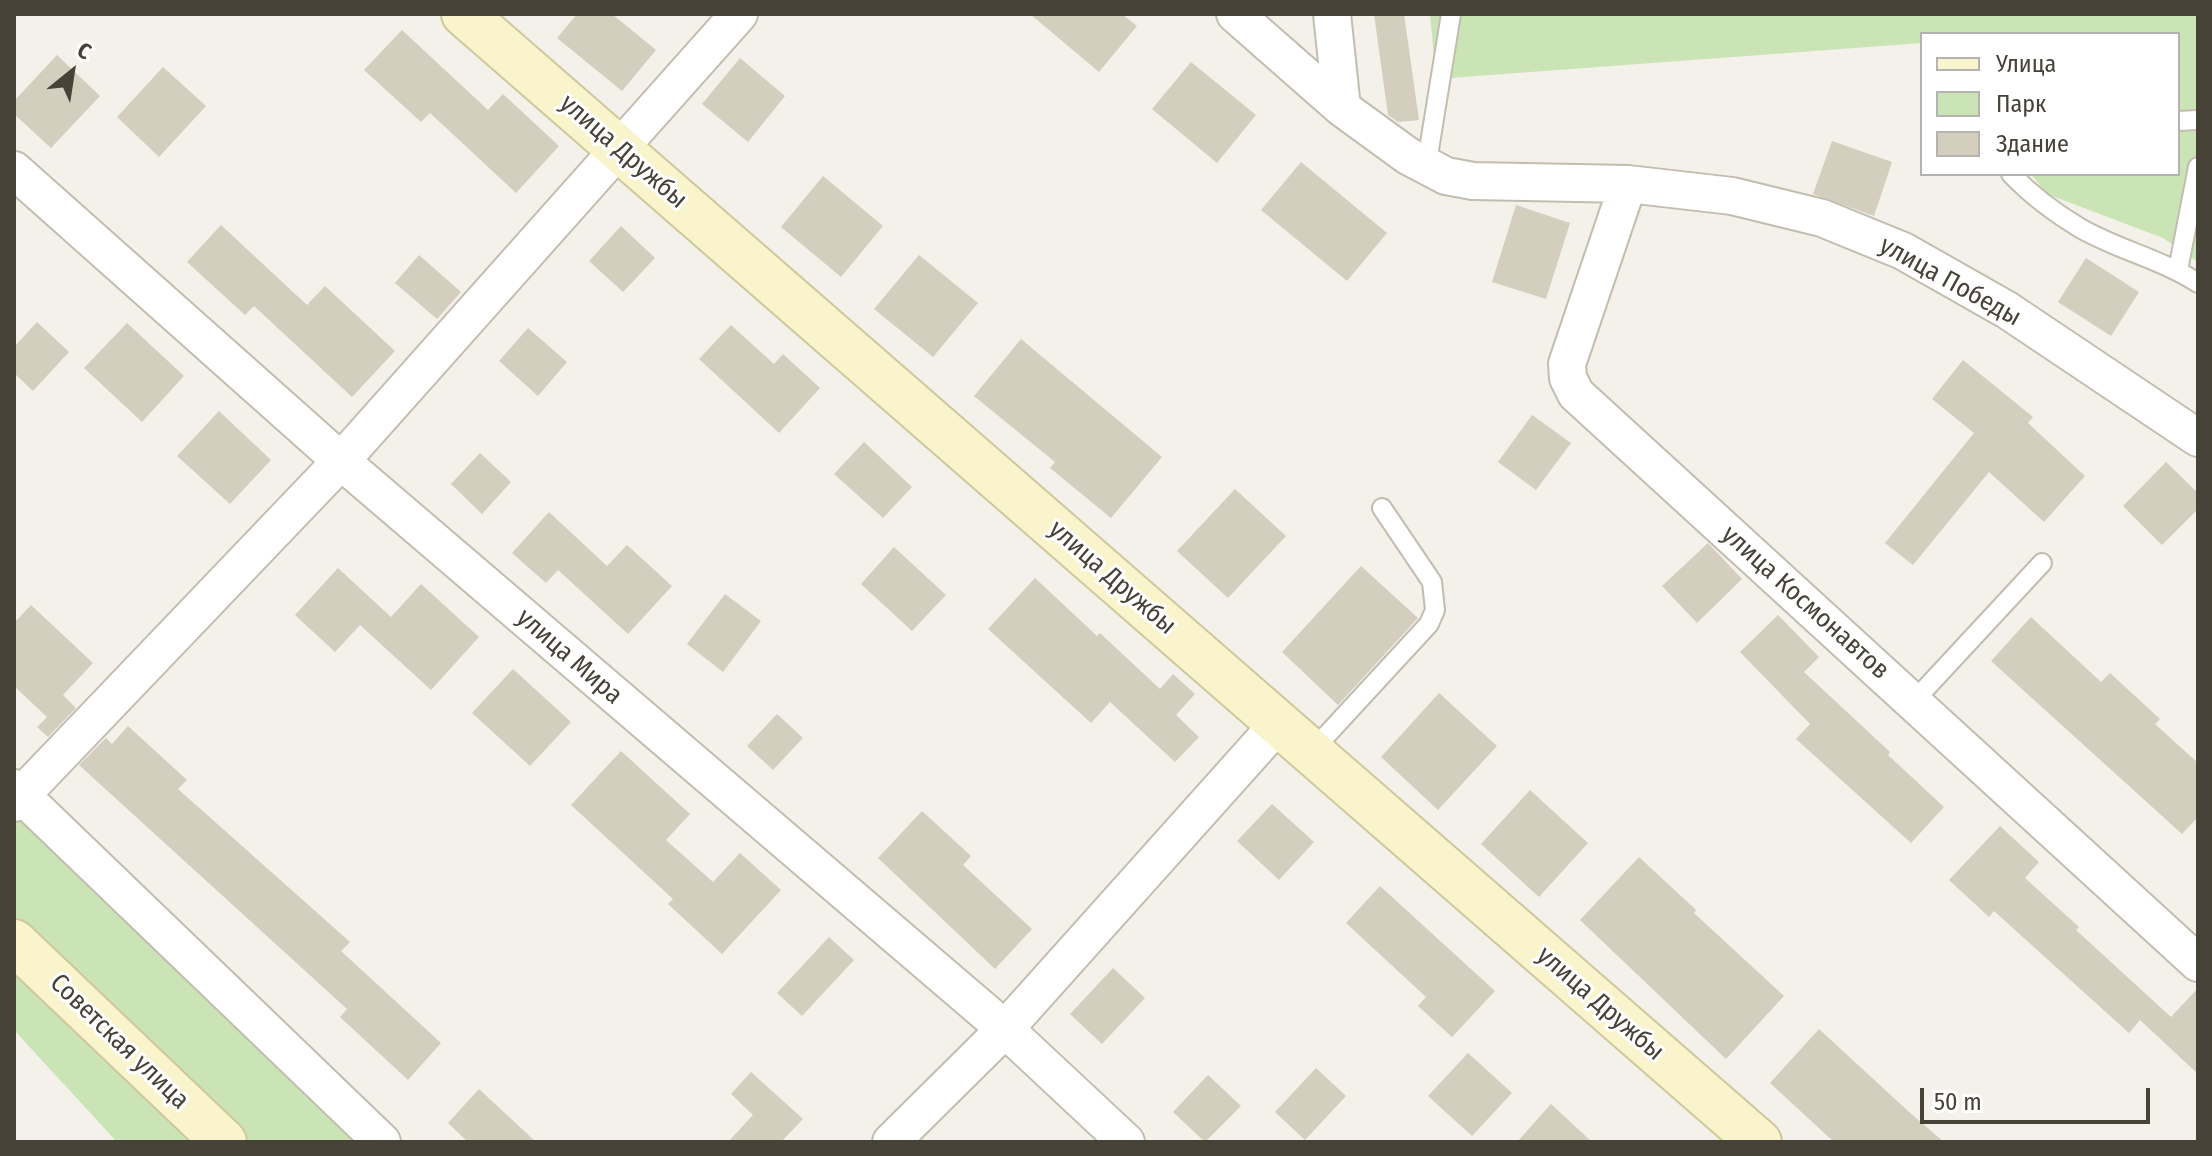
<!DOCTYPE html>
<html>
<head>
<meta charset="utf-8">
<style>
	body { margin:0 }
	#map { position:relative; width:2212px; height:1156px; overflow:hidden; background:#f3f1e9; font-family:"Fira Sans Condensed",sans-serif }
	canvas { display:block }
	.frame { position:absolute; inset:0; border:16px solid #464238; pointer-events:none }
	.legend { position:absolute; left:1920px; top:32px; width:260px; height:144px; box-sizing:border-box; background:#fff; border:2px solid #b5b3af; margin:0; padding:10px 14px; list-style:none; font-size:24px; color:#464238 }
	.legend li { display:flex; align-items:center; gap:16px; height:40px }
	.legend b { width:40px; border:2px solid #b5b3af }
	.north { position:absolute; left:32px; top:32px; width:80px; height:80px; -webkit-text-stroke:6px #fff; paint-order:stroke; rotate:30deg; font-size:22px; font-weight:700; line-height:32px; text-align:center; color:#464238 }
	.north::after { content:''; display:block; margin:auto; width:28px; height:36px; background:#464238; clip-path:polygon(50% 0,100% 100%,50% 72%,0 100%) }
	.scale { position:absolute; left:1920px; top:1088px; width:230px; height:36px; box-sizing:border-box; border:4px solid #464238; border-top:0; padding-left:10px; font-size:24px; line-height:28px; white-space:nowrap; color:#464238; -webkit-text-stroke:6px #fff; paint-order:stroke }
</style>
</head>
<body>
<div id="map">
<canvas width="2212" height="1156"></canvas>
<div class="frame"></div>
<ul class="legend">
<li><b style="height:10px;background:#faf4cc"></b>Улица</li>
<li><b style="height:22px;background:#cae4b5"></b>Парк</li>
<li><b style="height:22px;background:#d4cebf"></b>Здание</li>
</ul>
<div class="north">С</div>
<div class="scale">50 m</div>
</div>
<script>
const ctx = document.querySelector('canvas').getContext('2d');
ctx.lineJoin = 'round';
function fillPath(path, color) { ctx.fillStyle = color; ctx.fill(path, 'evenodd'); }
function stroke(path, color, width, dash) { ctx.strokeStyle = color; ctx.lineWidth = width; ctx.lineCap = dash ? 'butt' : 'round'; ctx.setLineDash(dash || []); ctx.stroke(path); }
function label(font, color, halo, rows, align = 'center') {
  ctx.font = font + ' "Fira Sans Condensed",sans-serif'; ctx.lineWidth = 6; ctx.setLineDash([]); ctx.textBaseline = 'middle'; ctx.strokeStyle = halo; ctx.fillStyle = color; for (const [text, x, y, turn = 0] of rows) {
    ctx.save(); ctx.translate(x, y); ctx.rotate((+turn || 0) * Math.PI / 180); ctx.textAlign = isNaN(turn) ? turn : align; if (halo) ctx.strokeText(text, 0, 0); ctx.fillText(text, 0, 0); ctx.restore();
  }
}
fillPath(new Path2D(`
	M1430,14H2198V262L2163,238L2047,194L2031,174H2178V34H1922V43L1436,79Z
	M24,805L376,1142H233L14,932V815Z
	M14,951L212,1142H117L14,1030Z`), '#cae4b5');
fillPath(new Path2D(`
	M577,14H612L656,50L622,91L557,38Z
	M1030,14H1122L1137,26L1099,72Z
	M1374,14H1404L1419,120L1398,122L1388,115Z
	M402,30L488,110L503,94L559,146L516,193L430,113L421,122L364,70Z
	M57,55L100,96L51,148L14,114V101Z
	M740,58L785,96L748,142L702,104Z
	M1191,62L1256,115L1217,163L1152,109Z
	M163,67L206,106L159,157L117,117Z
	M1832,141L1892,162L1874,216L1813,194Z
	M1301,162L1387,233L1347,281L1261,210Z
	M823,176L883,226L841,277L781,227Z
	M1516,205L1570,223L1546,299L1492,282Z
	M221,225L307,305L325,286L395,351L352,397L254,306L245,315L187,262Z
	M621,226L655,258L623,292L589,261Z
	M419,255L461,292L437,319L395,283Z
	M919,255L978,303L933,357L874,309Z
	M2086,258L2139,292L2111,336L2058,302Z
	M37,322L69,352L33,391L14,373V347Z
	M127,323L184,376L142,422L84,368Z
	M731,325L774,364L783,354L820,388L779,433L699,359Z
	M528,328L567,362L538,396L499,361Z
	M1021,339L1162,457L1111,518L1050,468L1055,462L974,396Z
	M1963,360L2033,417L2028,423L2085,476L2044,522L1989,472L1913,565L1885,543L1974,433L1932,399Z
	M219,411L271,460L230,504L177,456Z
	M1532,415L1571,443L1536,490L1498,462Z
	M864,442L912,487L883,518L834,474Z
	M480,453L511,482L482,514L451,484Z
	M2166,462L2198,493V509L2162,545L2123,506Z
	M1235,489L1286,536L1228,598L1177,551Z
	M549,512L607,566L627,545L672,586L628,634L558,570L546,583L512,553Z
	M1708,543L1742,579L1697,623L1662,586Z
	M894,547L946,595L912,631L861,584Z
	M1361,566L1418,618L1338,705L1282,652Z
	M338,568L391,617L421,584L479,637L431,690L360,625L335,652L295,615Z
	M1035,578L1097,636L1100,633L1160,689L1173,674L1195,694L1176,715L1199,737L1175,762L1110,702L1091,723L988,629Z
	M725,594L761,621L723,672L687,644Z
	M31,605L93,663L63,695L76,708L48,737L37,727L47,717L14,686V623Z
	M1778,615L1819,657L1804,672L1890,752L1888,755L1944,807L1911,843L1796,739L1810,724L1740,652Z
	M2031,617L2101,682L2110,673L2160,719L2155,724L2198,763V817L2182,834L1991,661Z
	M513,669L571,722L530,766L472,713Z
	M1439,693L1497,746L1438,810L1381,757Z
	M777,714L803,738L773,770L747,746Z
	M128,726L187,780L178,789L350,942L341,951L441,1043L408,1080L340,1017L347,1009L79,765L106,738L112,744Z
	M621,751L690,814L666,840L713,882L740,853L781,890L722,954L668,904L673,899L571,805Z
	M1530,790L1588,843L1539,897L1481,844Z
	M1272,804L1314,842L1279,880L1237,841Z
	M922,811L971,856L963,865L1032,929L995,969L878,858Z
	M2000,826L2039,862L2025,878L2079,927L2076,930L2171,1017L2198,988V1074L2140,1020L2129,1033L1994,911L1989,917L1949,880Z
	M1639,857L1696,910L1694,913L1784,996L1726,1059L1580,920Z
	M1380,886L1495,991L1452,1037L1418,1006L1426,997L1346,923Z
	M829,937L854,960L802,1016L777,993Z
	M1113,968L1145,998L1102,1044L1070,1014Z
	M1819,1029L1908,1111L1944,1142H1834L1770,1083Z
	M1468,1053L1512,1093L1472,1136L1428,1096Z
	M1316,1068L1346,1096L1305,1140L1275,1112Z
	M751,1072L803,1119L781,1142H728L753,1115L731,1094Z
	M1208,1075L1241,1106L1205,1142L1173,1112Z
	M479,1089L536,1142H468L448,1123Z
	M1551,1104L1592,1142H1517Z`), '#d4cebf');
const lane = new Path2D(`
	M2178,121L2198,120
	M1426,168L1451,14
	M2011,174C2031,195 2055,213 2080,228C2118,250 2161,259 2198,283
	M2178,270L2198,167
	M1913,702L2042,563
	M1311,752L1429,624L1435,610L1432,582L1382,508`);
const street = new Path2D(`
	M1235,14L1342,108
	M1332,14L1342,108L1408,156L1446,176L1473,181L1628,184L1732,196L1822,218L1903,251L2007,310L2198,438
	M14,170L341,461L1005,1029L1126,1142
	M1628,184L1567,364L1568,378L1576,394L2198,963
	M14,788L382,1142
	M14,803L341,461L739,14
	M891,1142L1005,1029L1279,723`);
const secondary = new Path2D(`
	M464,14L1759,1142
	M14,942L224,1142`);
stroke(lane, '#c1bdaf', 22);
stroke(street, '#c1bdaf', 40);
stroke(secondary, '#cfc79c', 48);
stroke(lane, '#fff', 18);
stroke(street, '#fff', 36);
stroke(secondary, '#faf4cc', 44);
label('26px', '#464238', '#fff', [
	["улица Дружбы",623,152,41],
	["улица Победы",1950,282,29],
	["улица Дружбы",1112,578,41],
	["улица Космонавтов",1805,603,42],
	["улица Мира",569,657,41],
	["улица Дружбы",1600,1004,41],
	["Советская улица",119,1042,44]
]);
</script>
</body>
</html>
